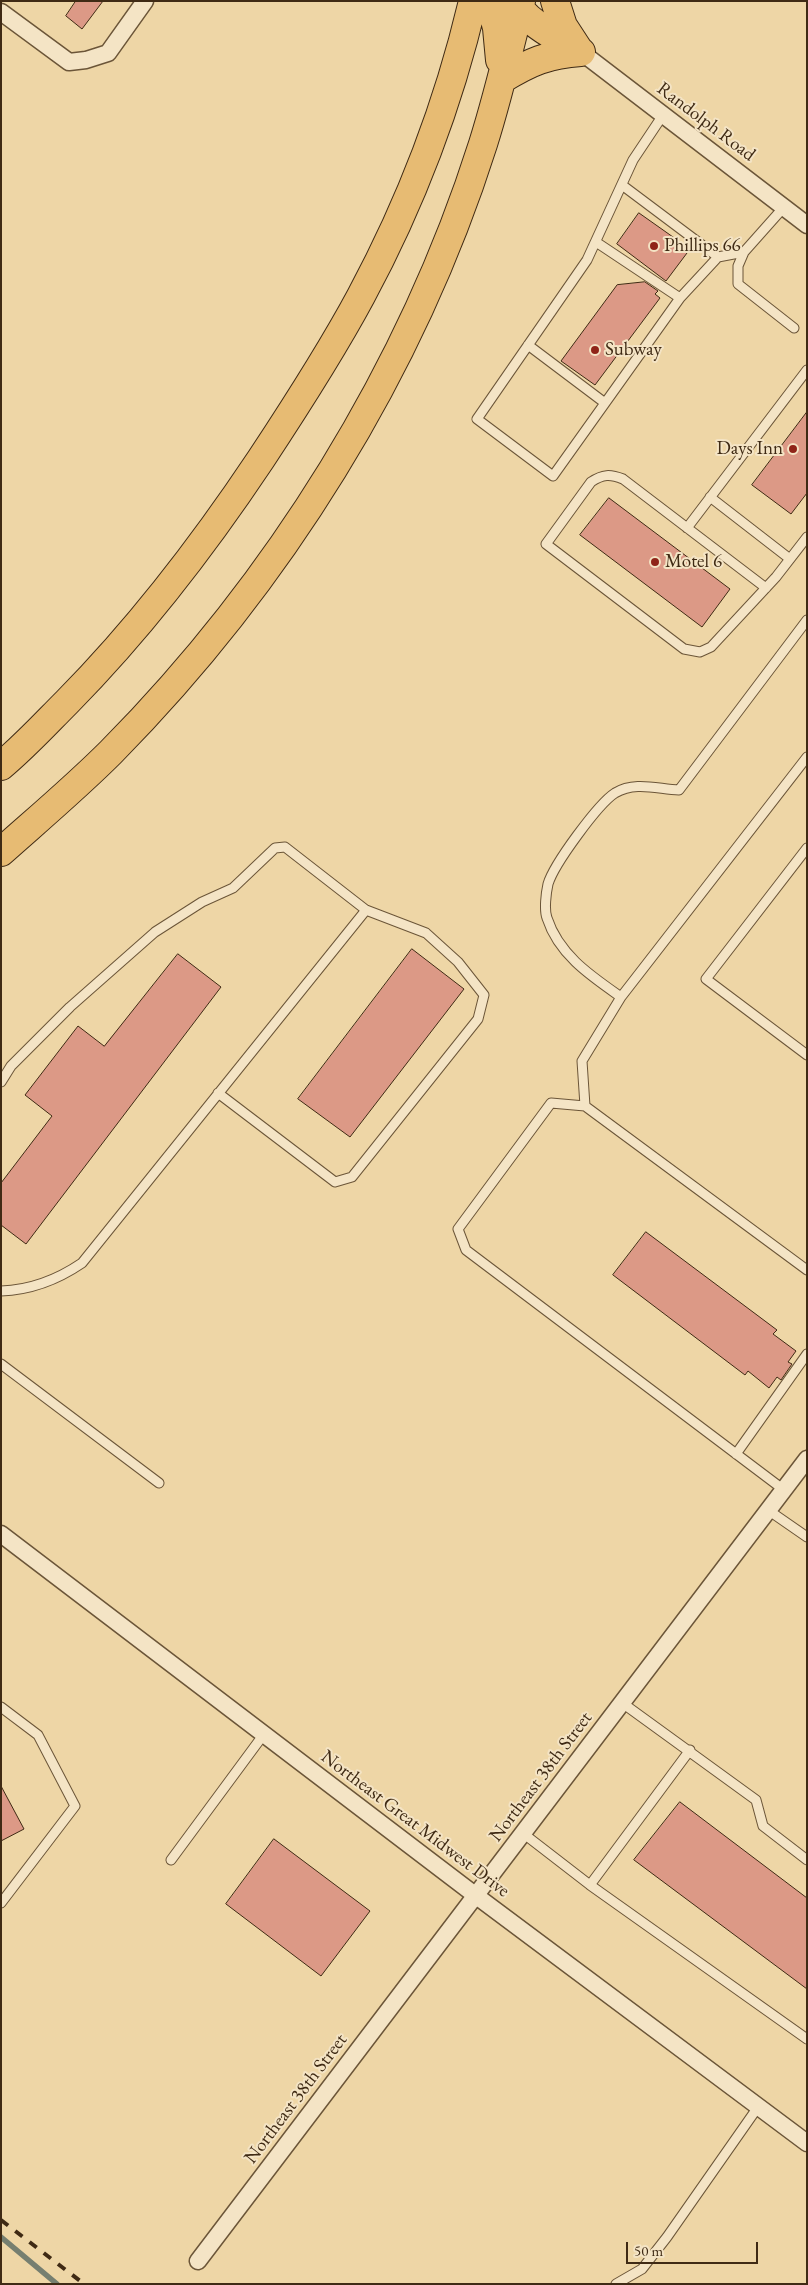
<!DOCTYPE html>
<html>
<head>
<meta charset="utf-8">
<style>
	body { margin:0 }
	#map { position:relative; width:808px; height:2285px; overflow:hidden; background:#eed6a6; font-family:"EB Garamond",serif }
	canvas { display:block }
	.frame { position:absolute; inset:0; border:2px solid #3f2a14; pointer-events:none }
	.scale { position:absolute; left:626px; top:2242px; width:132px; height:22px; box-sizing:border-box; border:2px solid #3f2a14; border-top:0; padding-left:6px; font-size:15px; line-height:18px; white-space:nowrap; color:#3f2a14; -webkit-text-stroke:4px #f4e4c5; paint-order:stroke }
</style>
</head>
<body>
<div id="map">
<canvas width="808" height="2285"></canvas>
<div class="frame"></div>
<div class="scale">50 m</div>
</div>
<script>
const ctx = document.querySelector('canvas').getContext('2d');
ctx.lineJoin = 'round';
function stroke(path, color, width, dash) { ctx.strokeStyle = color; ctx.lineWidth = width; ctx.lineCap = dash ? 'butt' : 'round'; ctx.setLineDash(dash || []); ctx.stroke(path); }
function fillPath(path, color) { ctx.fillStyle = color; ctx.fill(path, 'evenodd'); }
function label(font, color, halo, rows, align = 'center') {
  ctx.font = font + ' "EB Garamond",serif'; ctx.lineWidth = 4; ctx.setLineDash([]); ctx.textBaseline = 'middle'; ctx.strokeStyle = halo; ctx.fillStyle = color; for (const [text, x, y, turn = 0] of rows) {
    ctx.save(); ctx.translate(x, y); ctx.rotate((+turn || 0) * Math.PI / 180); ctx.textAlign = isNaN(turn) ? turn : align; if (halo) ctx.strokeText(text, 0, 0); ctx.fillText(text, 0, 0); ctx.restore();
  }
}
stroke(new Path2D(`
	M1,2237L57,2284`), '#767f70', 5.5);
const building = new Path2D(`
	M76,1H103L82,29L66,16Z
	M639,213L690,249L666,281L617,244Z
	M645,282L658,291L655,294L660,298L595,385L561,361L617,285Z
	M807,412V493L791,514L752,485Z
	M609,498L730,589L702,627L580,535Z
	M412,949L464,989L350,1137L298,1099Z
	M178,954L221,987L26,1244L1,1225V1183L52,1116L25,1095L78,1026L104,1046Z
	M646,1232L777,1330L773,1334L796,1351L788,1362L792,1364L781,1380L777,1377L769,1388L748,1371L745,1375L613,1275Z
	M1,1786L24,1829L1,1841Z
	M680,1802L807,1898V1989L634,1860Z
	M274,1839L370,1911L321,1976L226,1904Z`);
fillPath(building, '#dc9986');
stroke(building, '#3f2a14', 1);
const lane = new Path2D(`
	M663,115L633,160L587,260L477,419L553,476L680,298L718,257L744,252L784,207
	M622,185L718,257
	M596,242L680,298
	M744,252L738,266V284L794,328
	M528,345L605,403
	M710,497L790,559
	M687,528L807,370
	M766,588L623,479C610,474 603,474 591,482L546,544L684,649L700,652L711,647L776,577L807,537
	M807,620L679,790C657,789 635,781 615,793C598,804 554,864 548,884C546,893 544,910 547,918C559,955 591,976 621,997L807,757
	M807,848L706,979L807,1055
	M1,1082L11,1066L70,1007L155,932L202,902L233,888L275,848L285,847L366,910
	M585,1106L582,1061L621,997
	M1,1291C31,1290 57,1280 82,1263L366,910L426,933L458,962L484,995L478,1019L352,1177L335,1182L218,1093
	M1,1364L159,1483
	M736,1454L807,1354
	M784,1490L466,1250L458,1229L551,1103L585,1106L807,1270
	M768,1510L807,1537
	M621,1702L756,1800L763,1826L807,1860
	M1,1707L38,1735L75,1806L1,1903
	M524,1834L590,1885L807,2039
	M171,1860L264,1734
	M590,1885L690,1750
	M616,2284L642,2269L667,2237L758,2107`);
const street = new Path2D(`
	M1,12L69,62L86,60L108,53L145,1
	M581,52L807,225
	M1,1534L475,1895L807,2143
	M198,2261L807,1459`);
const highway = new Path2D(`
	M490,1L497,28L500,60
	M514,1C528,24 558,38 581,52
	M555,1L563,26L578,49
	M502,79C530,62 548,54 581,52
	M1,766C25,746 45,724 67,702C140,628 203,546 261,459C296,406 331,352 361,296C411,203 449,103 473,1
	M1,852C38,819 76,787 111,752C278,583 411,371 483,144C498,97 509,49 521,1`);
stroke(lane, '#6b5538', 11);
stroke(street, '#6b5538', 19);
stroke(highway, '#3f2a14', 30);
stroke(lane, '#f4e4c5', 9);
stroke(street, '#f4e4c5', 16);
stroke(highway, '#e7bb73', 28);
stroke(new Path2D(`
	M1,2220L84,2284`), '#3f2a14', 4, [9, 9]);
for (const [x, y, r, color] of [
	[654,246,5,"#8f2418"],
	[595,350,5,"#8f2418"],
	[793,449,5,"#8f2418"],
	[655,562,5,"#8f2418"]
]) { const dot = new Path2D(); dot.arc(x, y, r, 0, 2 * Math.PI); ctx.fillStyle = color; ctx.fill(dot); stroke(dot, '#f4e4c5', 2); }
label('19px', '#3f2a14', '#f4e4c5', [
	["Randolph Road",706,122,37],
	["Northeast 38th Street",541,1777,-53],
	["Northeast Great Midwest Drive",415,1824,37],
	["Northeast 38th Street",296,2099,-53]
]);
label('19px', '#3f2a14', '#f4e4c5', [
	["Phillips 66",664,246],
	["Subway",605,350],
	["Days Inn",783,449,"right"],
	["Motel 6",665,562]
], 'left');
</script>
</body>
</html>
